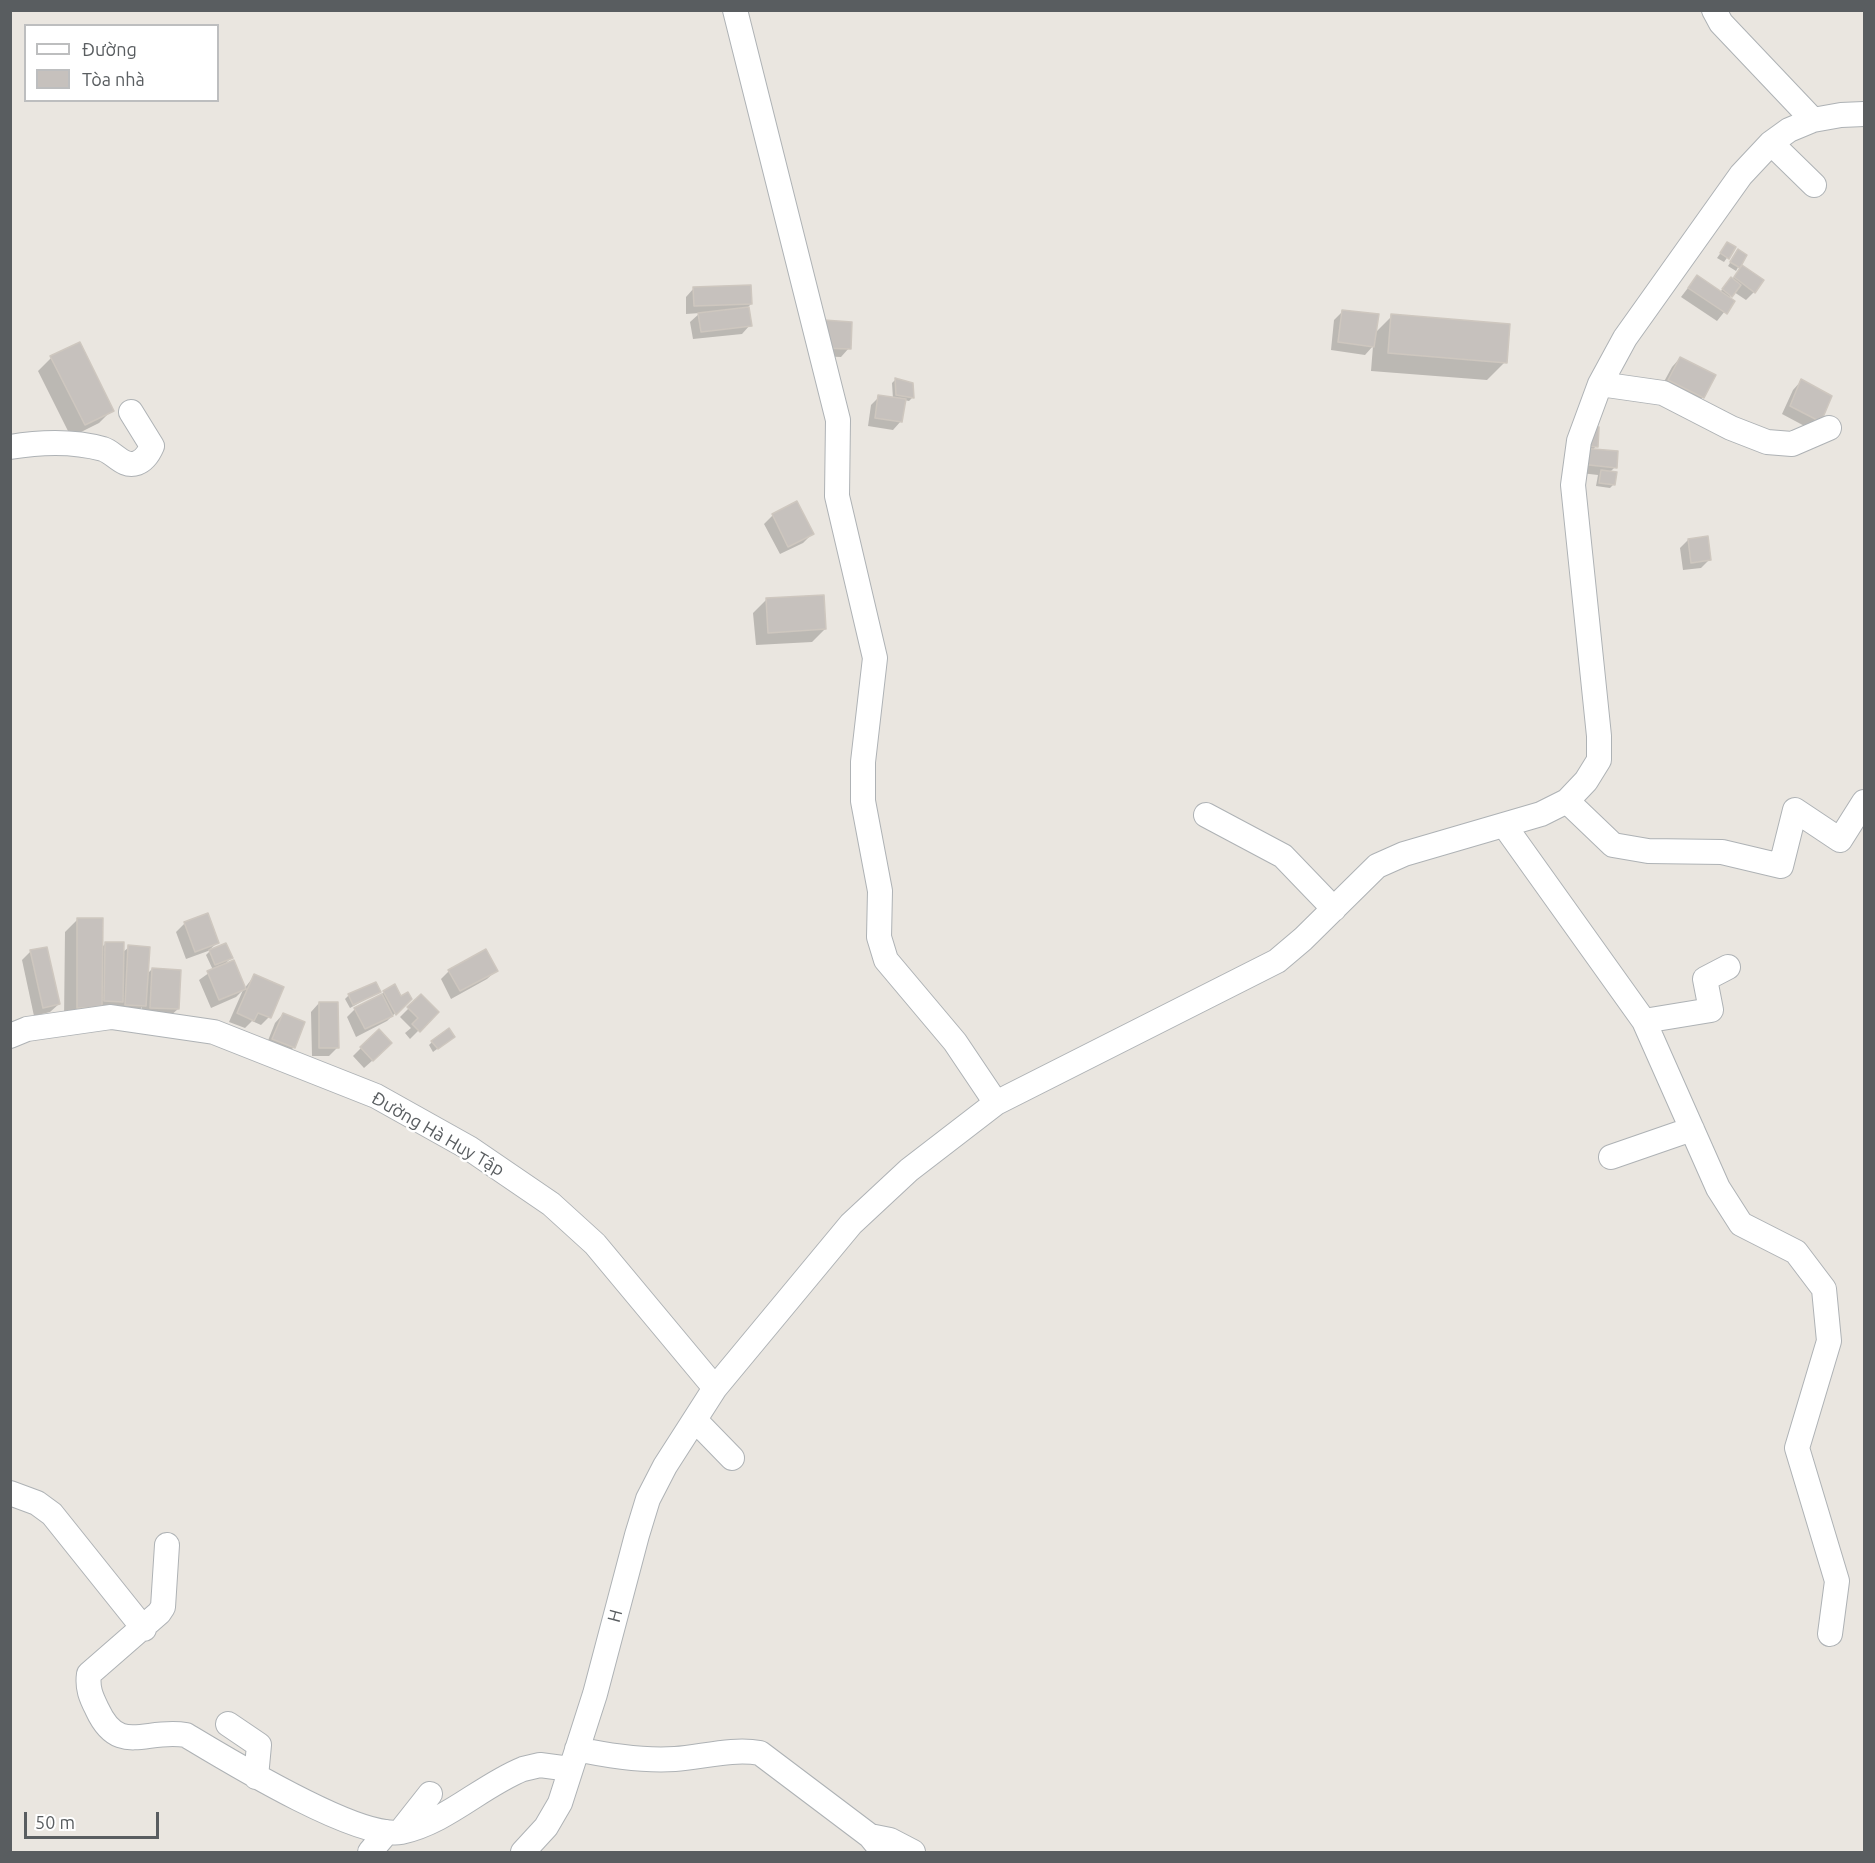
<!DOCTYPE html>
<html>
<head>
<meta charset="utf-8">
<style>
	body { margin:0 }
	#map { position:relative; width:1875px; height:1863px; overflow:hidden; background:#eae6e0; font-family:Ubuntu,sans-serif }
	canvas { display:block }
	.frame { position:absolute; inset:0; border:12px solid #595d60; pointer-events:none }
	.legend { position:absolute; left:24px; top:24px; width:195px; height:78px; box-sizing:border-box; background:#fff; border:2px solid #bdbebf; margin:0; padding:8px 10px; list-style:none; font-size:18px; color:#595d60 }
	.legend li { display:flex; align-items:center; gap:12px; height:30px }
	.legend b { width:30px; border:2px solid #bdbebf }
	.scale { position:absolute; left:24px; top:1812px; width:135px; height:27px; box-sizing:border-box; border:3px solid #595d60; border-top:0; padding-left:8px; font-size:18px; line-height:21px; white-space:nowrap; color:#595d60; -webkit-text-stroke:4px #fff; paint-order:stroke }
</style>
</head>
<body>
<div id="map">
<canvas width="1875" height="1863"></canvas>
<div class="frame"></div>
<ul class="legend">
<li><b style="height:8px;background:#fff"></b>Đường</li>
<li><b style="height:16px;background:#c6c1bd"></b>Tòa nhà</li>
</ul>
<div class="scale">50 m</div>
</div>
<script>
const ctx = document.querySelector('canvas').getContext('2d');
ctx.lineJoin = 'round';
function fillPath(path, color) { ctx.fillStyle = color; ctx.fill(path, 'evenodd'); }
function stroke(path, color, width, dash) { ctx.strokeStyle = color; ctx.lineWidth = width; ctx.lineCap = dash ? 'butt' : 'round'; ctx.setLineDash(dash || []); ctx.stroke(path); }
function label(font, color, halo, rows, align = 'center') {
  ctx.font = font + ' Ubuntu,sans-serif'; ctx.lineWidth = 5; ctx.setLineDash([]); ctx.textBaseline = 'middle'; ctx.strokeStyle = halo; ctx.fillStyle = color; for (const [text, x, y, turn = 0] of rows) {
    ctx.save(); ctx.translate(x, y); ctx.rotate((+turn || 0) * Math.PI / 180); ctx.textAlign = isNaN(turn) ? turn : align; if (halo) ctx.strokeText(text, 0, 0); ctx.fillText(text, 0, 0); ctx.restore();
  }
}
fillPath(new Path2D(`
	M1727,244L1734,248L1724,262L1717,258Z
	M1735,255H1745L1736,271L1728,266Z
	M1743,267L1754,292L1746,300L1734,292L1729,298L1733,301L1717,321L1681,297L1697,276L1720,292Z
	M694,288L751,304L748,307L750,325L742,334L693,339L690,322L700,313L686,314V297Z
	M1343,311L1375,333L1392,316L1505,362L1487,380L1371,371L1373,346L1365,355L1331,350L1334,320Z
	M851,323L849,348L841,357L815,356Z
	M51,358L112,410L99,423L71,437L38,371Z
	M1680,358L1714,375L1702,398L1694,406L1660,389L1672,367Z
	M895,380L912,398L909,401L904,400L901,421L893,430L868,426L871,405L879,397L893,399L892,383Z
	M1801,381L1820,421L1812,430L1782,414L1793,390Z
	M1598,428L1596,446L1592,451L1615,467L1610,472L1614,484L1610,488L1596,486L1598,475L1572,472Z
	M773,515L812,534L803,543L780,554L764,524Z
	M1688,540L1709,560L1701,568L1683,570L1680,548Z
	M766,600L825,629L812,642L756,645L753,613Z
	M78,919L101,948L106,943L122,953L129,947L146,975L152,969L178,1009L169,1017L142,1016V1007L136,1014L117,1013V1005L113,1010L64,1021L65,932Z
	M185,923L217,943L208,951L186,959L176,932Z
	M46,948L59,1004L50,1012L34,1016L22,960L30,952Z
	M210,951L231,958L223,966L244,989L254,976L269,1017L261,1025L252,1021L245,1028L229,1022L243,990L236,997L211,1008L199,980L213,970L206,955Z
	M449,971H496L487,979L451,999L441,979Z
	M379,992L350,1008L345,999L349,995Z
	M384,992L410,999L387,1021L356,1037L347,1017L355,1009L377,998Z
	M421,996L437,1012L410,1039L405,1033L411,1028L400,1017Z
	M319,1003L337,1048L329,1056H312L311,1012Z
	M283,1014L294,1047L285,1056L265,1048L275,1023Z
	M449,1040L433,1052L429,1045L432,1042Z
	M361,1048L382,1052L364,1068L353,1056Z`), '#0003');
const building = new Path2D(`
	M1727,242L1736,247L1729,259L1720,253Z
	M1738,249L1747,255L1740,268L1730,262Z
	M1742,265L1764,280L1755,293L1734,277Z
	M1697,275L1735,301L1727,314L1688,288Z
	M1731,277L1741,285L1732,297L1722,289Z
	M751,285L752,304L694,306L693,287Z
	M749,307L752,326L701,332L698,313Z
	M1342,310L1379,314L1374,347L1338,342Z
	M1391,314L1510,324L1507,363L1388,353Z
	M824,320L852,322L851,349L823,348Z
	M80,342L114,411L85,425L50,356Z
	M1680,357L1716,375L1704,398L1668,380Z
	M895,378L913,383L914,398L896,395Z
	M1801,379L1832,396L1821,422L1790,406Z
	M878,395L906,399L902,422L875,418Z
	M1577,425L1599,427L1598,447L1575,445Z
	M1581,448L1618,451L1617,468L1580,464Z
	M1601,470L1617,472L1615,485L1599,483Z
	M797,501L814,534L788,547L772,514Z
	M1708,536L1711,560L1691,563L1688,539Z
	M824,595L826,629L768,633L766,598Z
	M208,913L219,943L195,952L184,922Z
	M77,918H103L102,1008H77Z
	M105,942H124L123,1002L104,1001Z
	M226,943L233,958L215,965L209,950Z
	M128,945L150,947L146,1006L125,1005Z
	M47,947L60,1004L43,1008L30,950Z
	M486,949L498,971L460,991L448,970Z
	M234,960L246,989L219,1000L207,971Z
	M152,968L181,970L179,1009L150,1008Z
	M254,974L284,987L271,1018L258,1013L254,1021L237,1013Z
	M376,982L381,992L353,1005L348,994Z
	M395,984L401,996L408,992L412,999L396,1015L383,991Z
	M382,994L393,1016L365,1029L354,1008Z
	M421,994L439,1012L420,1032L412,1024L418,1018L407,1007Z
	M319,1002H338L339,1048H319Z
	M283,1013L305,1022L295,1048L272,1039Z
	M449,1028L455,1037L438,1049L431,1041Z
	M379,1029L392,1043L373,1061L360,1047Z`);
fillPath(building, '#c6c1bd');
stroke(building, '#cec7bf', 1.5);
const minor = new Path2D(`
	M735,10L838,420L837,496L875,658L863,762V801L880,891L879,937L886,960L955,1042L996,1103
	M1714,10L1721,23L1813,120
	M1771,143L1814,185
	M1600,384L1663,393L1731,428L1767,442L1792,444L1829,428
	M10,447C40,442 74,441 103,449C115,453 123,468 137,463C145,460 149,453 152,446L131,412
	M1567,801L1613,845L1648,851L1722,852L1781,866L1795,810L1840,840L1864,802
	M1206,815L1283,856L1334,909
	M1504,825L1644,1021L1718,1188L1741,1224L1796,1252L1824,1289L1829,1341L1797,1448L1837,1581L1830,1634
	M1644,1021L1711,1010L1705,979L1728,967
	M10,1036L27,1029L111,1017L214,1032L376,1096L469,1148L551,1204L595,1244L715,1388
	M1611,1157L1692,1129
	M695,1420L732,1458
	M10,1493L37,1503L52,1514L144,1629
	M167,1545L163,1607L159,1613L89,1674C87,1688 91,1697 97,1709C119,1757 145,1728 186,1735C226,1759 358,1840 401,1832C447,1822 481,1786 523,1769L540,1765L570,1769
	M228,1724L259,1745L256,1777
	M577,1749C609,1756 642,1761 675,1759C702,1757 733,1748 760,1753L870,1836L883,1852
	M400,1832L430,1794
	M870,1836L890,1840L913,1852
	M370,1852L387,1832
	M523,1852L546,1827L560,1803L595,1694L637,1535L648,1499L665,1466L715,1388L851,1224L909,1170L996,1103L1277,961L1303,939L1377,866L1404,854L1541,814L1567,801L1586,781L1599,760V736L1573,485L1579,441L1600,384L1625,338L1741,175L1771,143L1789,130L1813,120L1841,115L1864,114`);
stroke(minor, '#aeb2b5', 26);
stroke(minor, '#fff', 24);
label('18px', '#595d60', '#fff', [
	["Đường Hà Huy Tập",438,1134,30],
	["H",615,1616,-75]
]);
</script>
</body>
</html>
